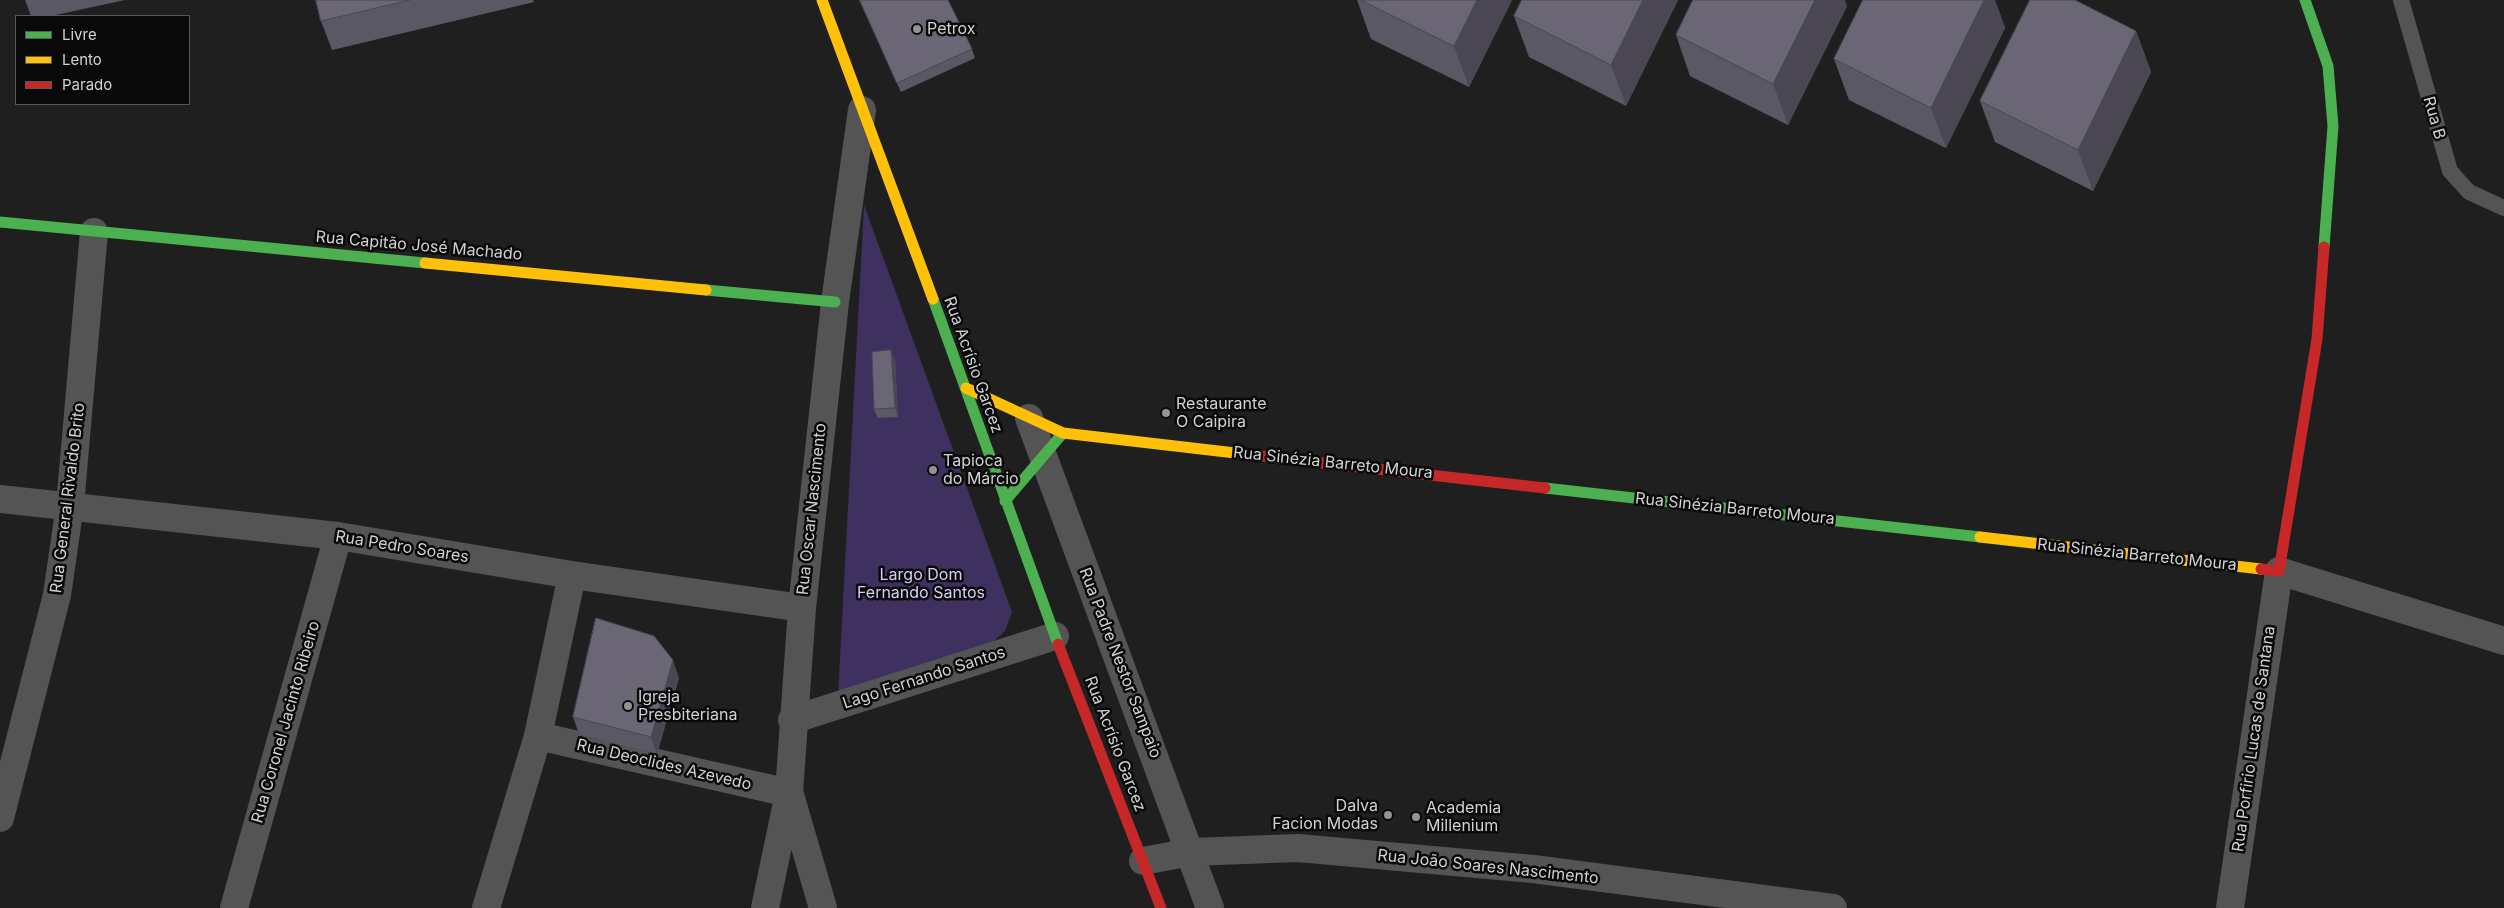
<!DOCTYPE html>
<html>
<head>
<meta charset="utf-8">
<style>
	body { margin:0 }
	#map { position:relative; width:2504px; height:908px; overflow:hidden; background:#1f1f20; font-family:Inter,sans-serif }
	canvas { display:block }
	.legend { position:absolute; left:15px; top:15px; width:175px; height:90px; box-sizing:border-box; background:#09090a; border:1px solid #59595a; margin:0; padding:6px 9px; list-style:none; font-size:15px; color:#d2d1d3 }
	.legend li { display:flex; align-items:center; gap:10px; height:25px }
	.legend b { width:25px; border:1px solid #59595a }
</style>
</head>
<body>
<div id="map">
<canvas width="2504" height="908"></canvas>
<ul class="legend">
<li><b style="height:6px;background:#4caf50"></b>Livre</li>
<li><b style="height:6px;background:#ffc107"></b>Lento</li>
<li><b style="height:6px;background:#c62828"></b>Parado</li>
</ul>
</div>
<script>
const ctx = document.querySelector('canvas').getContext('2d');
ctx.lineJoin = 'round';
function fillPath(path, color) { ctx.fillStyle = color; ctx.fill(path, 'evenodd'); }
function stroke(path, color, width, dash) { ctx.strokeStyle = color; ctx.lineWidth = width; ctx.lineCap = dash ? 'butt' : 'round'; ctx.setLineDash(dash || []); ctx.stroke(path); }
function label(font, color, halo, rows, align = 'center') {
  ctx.font = font + ' Inter,sans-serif'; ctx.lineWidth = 5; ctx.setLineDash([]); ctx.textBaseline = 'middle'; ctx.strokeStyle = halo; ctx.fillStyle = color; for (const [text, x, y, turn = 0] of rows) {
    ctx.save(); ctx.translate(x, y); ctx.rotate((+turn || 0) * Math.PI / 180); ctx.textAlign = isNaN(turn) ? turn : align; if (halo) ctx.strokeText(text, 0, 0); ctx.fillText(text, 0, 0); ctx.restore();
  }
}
fillPath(new Path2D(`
	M864,205L1012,612L1005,631L994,641L838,696Z`), '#3e305f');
stroke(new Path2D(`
	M2401,0L2450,171L2469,192L2504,208`), '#545455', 16);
stroke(new Path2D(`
	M1029,418L1210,908
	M0,499L338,536L572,575L802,608
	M792,720L1055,636
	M538,736L789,793
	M790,795L823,908
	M0,818L57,595L70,505L94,232
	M1143,861L1191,852L1298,848L1533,869L1833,908
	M234,908L338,536
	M486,908L538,736L572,575
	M765,908L789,793L802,608L835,302L862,110
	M2230,908L2279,571L2504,641`), '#545455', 28);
stroke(new Path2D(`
	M2305,0L2328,66L2333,126L2324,247
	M0,222L425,263
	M706,290L835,302
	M933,299L1058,644
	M1545,488L1980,537
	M1005,501L1063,433`), '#4caf50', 11);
stroke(new Path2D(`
	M822,0L933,299
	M425,263L706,290
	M966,388L1063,433L1244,454
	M1980,537L2261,569`), '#ffc107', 11);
stroke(new Path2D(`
	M1244,454L1545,488
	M2261,569L2279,571L2317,339L2324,247
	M1058,644L1161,908`), '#c62828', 11);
fillPath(new Path2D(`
	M25,0H125L51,16H31Z
	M316,0H533L534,2L332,50L321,21Z
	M859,0H948L972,49L975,58L901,92Z
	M1357,0H1512L1469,87L1371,39Z
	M1522,0H1678L1626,106L1529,57L1514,16Z
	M1863,0H1995L2005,28L1946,148L1849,100L1834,59Z
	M1847,6L1788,125L1690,76L1676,35Z
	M2136,31L2151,72L2093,191L1995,142L1980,101Z
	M895,359L898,417L878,418L874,409Z
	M679,678L657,754L579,734L573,717Z`), '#5b5865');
fillPath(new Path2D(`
	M1477,0H1512L1469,87L1454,46Z
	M1643,0H1678L1626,106L1611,65Z
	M1815,0H1845L1847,6L1788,125L1773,84Z
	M1984,0H1995L2005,28L1946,148L1931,108Z
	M2136,31L2151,72L2093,191L2078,150Z
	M891,350L895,359L898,417L895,408Z
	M673,660L679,678L657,754L651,737Z`), '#4a4753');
const building = new Path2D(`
	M316,0H410L321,21Z
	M860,0H948L972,49L897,83Z
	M1361,0H1477L1454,46Z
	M1522,0H1643L1611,65L1514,16Z
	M1693,0H1815L1773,84L1676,35Z
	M1863,0H1984L1931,108L1834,59Z
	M2030,0H2075L2136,31L2078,150L1980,101Z
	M891,350L895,408L874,409L872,352Z
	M596,618L654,636L673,660L651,737L573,717Z`);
fillPath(building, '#6a6676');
stroke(building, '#4a4753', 1);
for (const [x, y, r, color] of [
	[917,29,5,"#939394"],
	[1166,413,5,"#939394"],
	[933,470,5,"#939394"],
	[628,706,5,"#939394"],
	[1388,815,5,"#939394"],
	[1416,817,5,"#939394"]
]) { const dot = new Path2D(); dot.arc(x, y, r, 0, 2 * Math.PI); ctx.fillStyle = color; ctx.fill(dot); stroke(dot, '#09090a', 2); }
label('16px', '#d2d1d3', '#09090a', [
	["Petrox",927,29],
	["Restaurante",1176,404],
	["O Caipira",1176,422],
	["Tapioca",943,461],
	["do Márcio",943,479],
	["Igreja",638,697],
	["Presbiteriana",638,715],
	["Dalva",1378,806,"right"],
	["Facion Modas",1378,824,"right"],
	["Academia",1426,808],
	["Millenium",1426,826]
], 'left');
label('16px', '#d2d1d3', '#09090a', [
	["Rua B",2434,118,74],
	["Rua Capitão José Machado",419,246,5],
	["Rua Acrísio Garcez",973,365,70],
	["Rua Sinézia Barreto Moura",1333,463,6],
	["Rua General Rivaldo Brito",68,498,-83],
	["Rua Oscar Nascimento",812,509,-84],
	["Rua Sinézia Barreto Moura",1735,509,6],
	["Rua Pedro Soares",402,547,9],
	["Rua Sinézia Barreto Moura",2137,555,6],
	["Rua Padre Nestor Sampaio",1120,663,69],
	["Lago Fernando Santos",924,678,-18],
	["Rua Coronel Jacinto Ribeiro",286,722,-74],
	["Rua Porfirio Lucas de Santana",2254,739,-82],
	["Rua Acrísio Garcez",1115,744,69],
	["Rua Deoclides Azevedo",664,765,13],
	["Rua João Soares Nascimento",1488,867,6]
]);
label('16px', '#d7cef8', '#09090a', [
	["Largo Dom",921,575],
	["Fernando Santos",921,593]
]);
</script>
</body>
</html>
